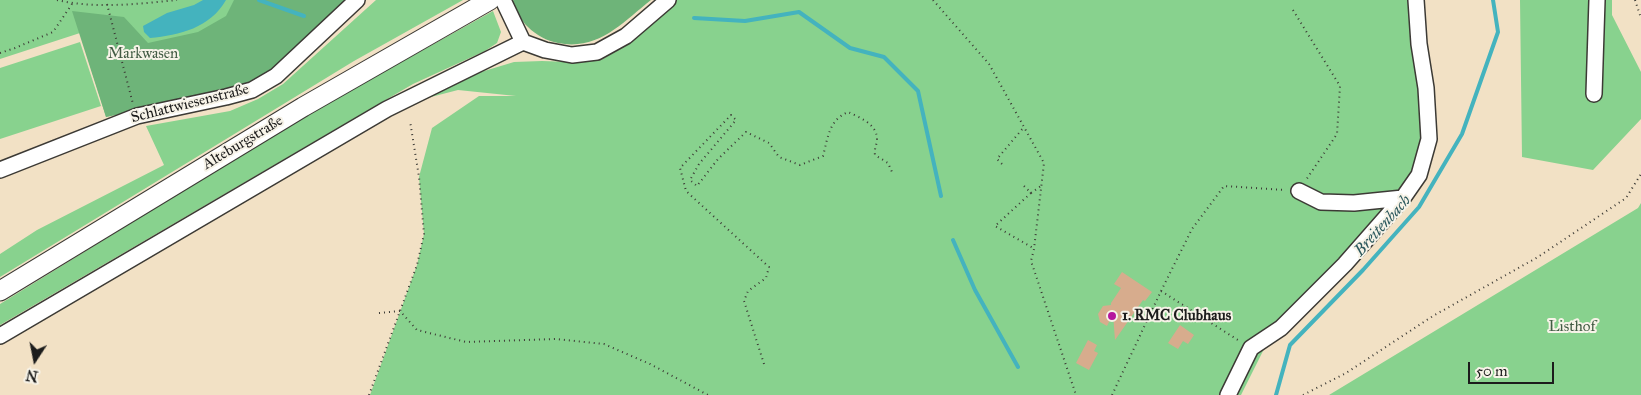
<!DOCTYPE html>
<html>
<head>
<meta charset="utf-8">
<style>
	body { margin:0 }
	#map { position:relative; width:1641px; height:395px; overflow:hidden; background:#f2e1c5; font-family:"IM FELL Great Primer",serif }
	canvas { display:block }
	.north { position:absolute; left:10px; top:335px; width:50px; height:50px; -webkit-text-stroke:4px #f7f3e8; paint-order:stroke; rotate:191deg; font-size:14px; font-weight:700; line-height:20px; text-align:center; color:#1c1c1c }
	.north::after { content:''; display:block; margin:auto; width:18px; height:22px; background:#1c1c1c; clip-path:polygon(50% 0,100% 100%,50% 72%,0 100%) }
	.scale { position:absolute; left:1468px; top:362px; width:86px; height:22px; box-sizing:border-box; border:2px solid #1c1c1c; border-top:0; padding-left:6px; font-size:15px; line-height:18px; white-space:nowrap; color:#1c1c1c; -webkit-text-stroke:4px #f7f3e8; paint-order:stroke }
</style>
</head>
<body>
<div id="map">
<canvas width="1641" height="395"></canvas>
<div class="north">N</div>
<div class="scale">50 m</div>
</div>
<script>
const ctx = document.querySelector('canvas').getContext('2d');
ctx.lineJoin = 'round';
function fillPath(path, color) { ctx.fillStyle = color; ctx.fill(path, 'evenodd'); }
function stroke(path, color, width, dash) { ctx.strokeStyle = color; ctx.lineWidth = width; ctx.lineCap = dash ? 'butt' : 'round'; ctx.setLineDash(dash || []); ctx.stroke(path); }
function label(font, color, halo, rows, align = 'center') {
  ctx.font = font + ' "IM FELL Great Primer",serif'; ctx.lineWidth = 4; ctx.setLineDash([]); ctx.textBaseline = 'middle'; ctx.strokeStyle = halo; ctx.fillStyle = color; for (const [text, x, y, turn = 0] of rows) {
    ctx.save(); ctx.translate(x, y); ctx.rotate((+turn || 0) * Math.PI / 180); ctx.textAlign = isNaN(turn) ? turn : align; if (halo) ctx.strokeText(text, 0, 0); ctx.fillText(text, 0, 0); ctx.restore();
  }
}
fillPath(new Path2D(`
	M0,0H348L124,112L106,117L80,33L0,59Z
	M376,0H463L354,61L0,277V254L37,230L164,165L146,126L230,111L258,99L283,84Z
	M669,0H1416L1426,88L1419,175L1281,328L1264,349L1241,395H370L417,265L424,234L419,177L432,128L479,96H516L458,90L427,98L426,92L461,78L514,62L542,61L571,62L601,60L623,47L668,9Z
	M1520,0H1612V15L1641,72V119L1593,170L1522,157Z
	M493,11L501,32L497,43L485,51L413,84L0,325V304L306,115Z
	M80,42L101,106L0,139V68Z
	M1641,203V395H1329L1638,208Z`), '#88d28e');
fillPath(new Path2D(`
	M234,0H347L273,70L251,85L225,93L106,117L72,11L124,17L148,43L198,32L226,16Z
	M514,0H651C622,23 598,51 558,43C547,41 536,35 528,27C521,21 516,9 511,1Z`), '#6eb479');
fillPath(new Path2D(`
	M203,0H226C210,28 180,35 150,38L144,32L143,26L167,13L194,5Z`), '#44b3be');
stroke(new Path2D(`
	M259,0L304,16
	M694,18L745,21L799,12L850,48L884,57L918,91L941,196
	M953,240L975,290L1018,367
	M1276,395L1290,345L1363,270L1419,207L1462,134L1498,32L1493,0`), '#44b3be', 4);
fillPath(new Path2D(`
	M1122,272L1152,292L1145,301L1143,300L1115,340L1113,314L1107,326L1100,322L1098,314L1103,306L1111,305V303L1121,288L1114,284Z
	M1180,325L1194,335L1188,344L1183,341L1178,349L1168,343Z
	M1088,340L1097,345L1094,351L1098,353L1089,370L1076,363Z`), '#d7ac8d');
const minor = new Path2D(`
	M503,0L523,42
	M1594,94L1597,0
	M0,170L137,116L226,97L252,90L276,76L357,0
	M1299,191L1321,202L1354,203L1403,198
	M0,336L387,109L523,42L545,50L572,55L597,52L626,36L668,0
	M1228,395L1251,348L1281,328L1345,264L1403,198L1419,175L1429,139L1426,88L1419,44L1416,0`);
const major = new Path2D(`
	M0,291L303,107L490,0`);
stroke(minor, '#3c3a35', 18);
stroke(major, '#3c3a35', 21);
stroke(new Path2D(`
	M57,0C95,9 138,4 177,0
	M933,0L989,64L1044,163L1034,249L1031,261L1076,395
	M1635,0L1641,18
	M107,4L133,104
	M1293,10L1340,86L1337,134L1306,180
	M0,53L15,48L53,32L72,4
	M1002,164L997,159L1024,127
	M1024,186L1031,193L995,226L1033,248
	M1031,193L1041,186
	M1161,291L1241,342
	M379,313L400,311L417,330L466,342L556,339L604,344L650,364L708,395
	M764,364L744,301L748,291L766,278L769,267L686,191L680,168L731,115L736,120L699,164L690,180L697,186L718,159L746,132L769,143L779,157L800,165L823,156C828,137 829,120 848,112C859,117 877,124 877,139C877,145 874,148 875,155L888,163L892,172
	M369,395L417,265L424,234L419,177L410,121
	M1112,395L1161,291L1192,229L1224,186L1285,190
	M1303,395L1346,373L1433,316L1538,257L1626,198L1641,174`), '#3c3a35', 2, [1, 4]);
stroke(minor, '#fff', 15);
stroke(major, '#fff', 19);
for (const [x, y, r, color] of [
	[1112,316,5,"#b5179e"]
]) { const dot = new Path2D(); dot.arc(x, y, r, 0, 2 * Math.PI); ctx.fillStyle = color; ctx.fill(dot); stroke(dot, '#f7f3e8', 2); }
label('15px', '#425c44', '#f7f3e8', [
	["Markwasen",143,54],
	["Listhof",1572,327]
]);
label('15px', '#1c1c1c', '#f7f3e8', [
	["Schlattwiesenstraße",190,104,-14],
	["Alteburgstraße",243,143,-31]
]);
label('bold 15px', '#1c1c1c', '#f7f3e8', [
	["1. RMC Clubhaus",1122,316]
], 'left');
label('italic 16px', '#2c585d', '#f7f3e8', [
	["Breitenbach",1383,226,-48]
]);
</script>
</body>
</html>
